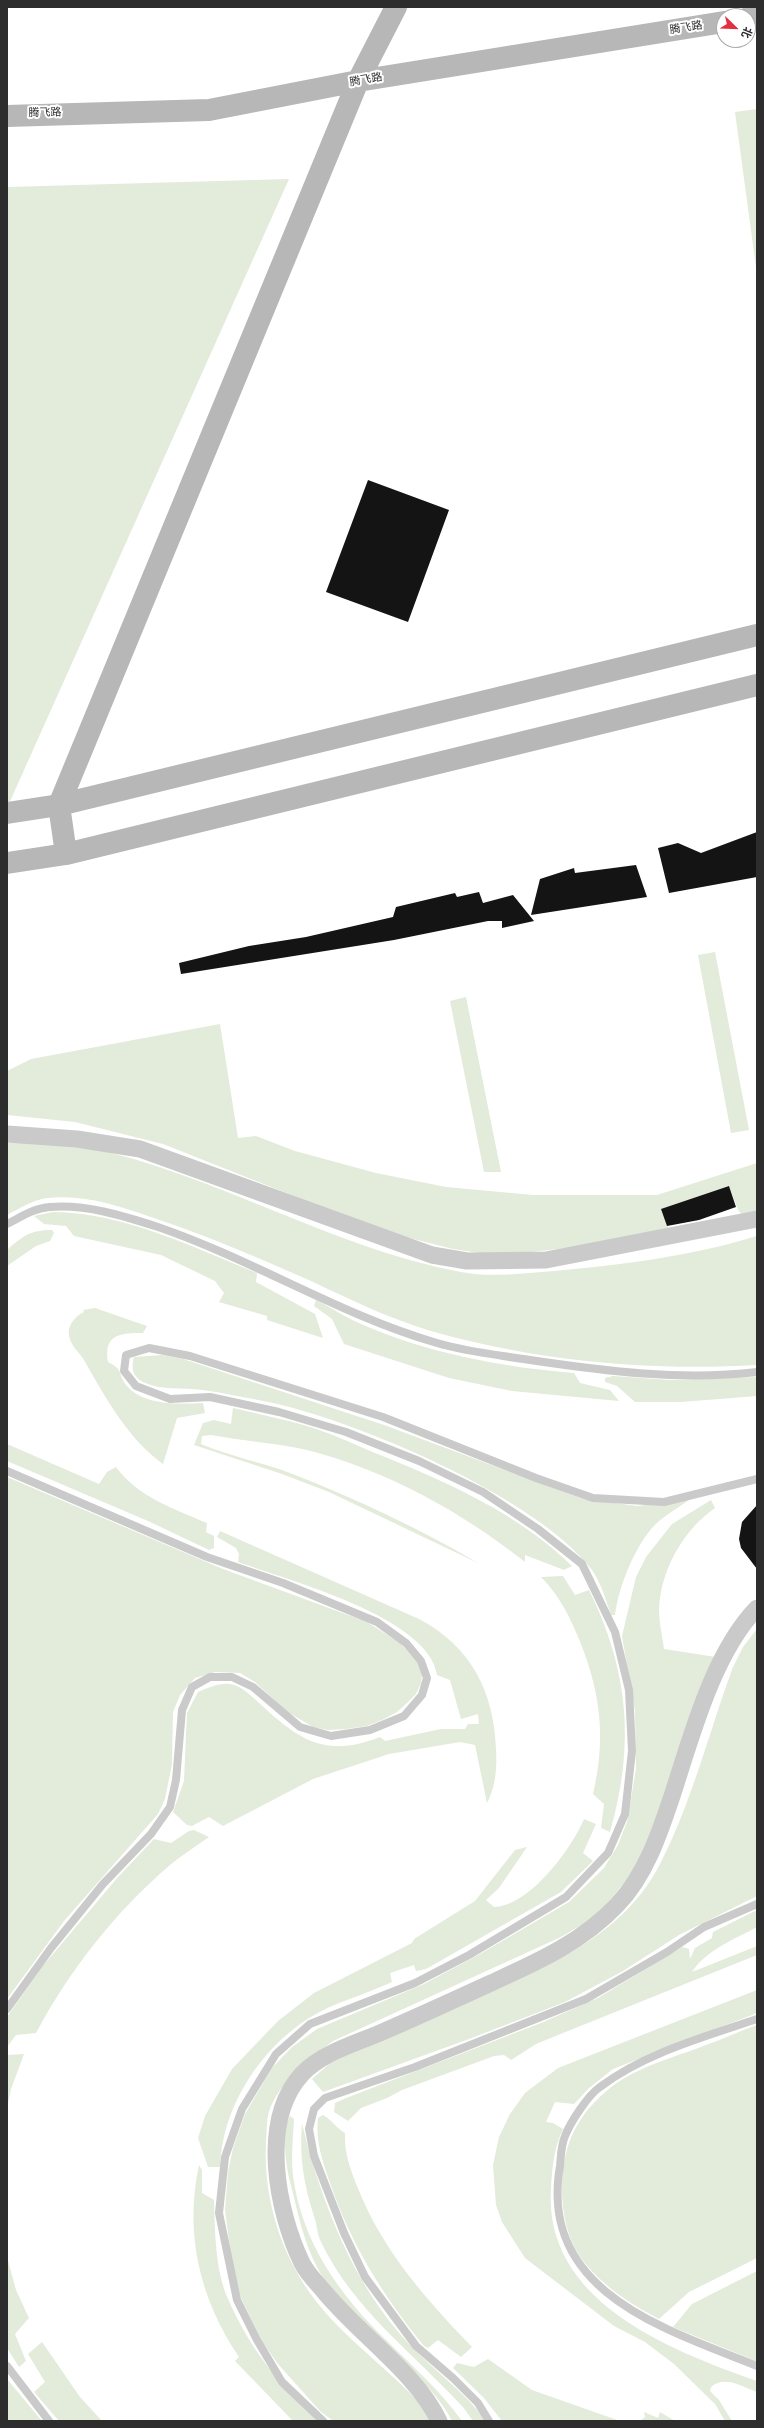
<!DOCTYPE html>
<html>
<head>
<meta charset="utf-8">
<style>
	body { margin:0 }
	#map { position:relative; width:764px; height:2428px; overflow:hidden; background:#fff; font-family:Signika,"Noto Sans SC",sans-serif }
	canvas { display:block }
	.frame { position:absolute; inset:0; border:8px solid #2d2d2d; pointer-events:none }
	.north { position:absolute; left:716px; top:8px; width:40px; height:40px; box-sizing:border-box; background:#fff; border:1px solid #ababab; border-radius:50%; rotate:113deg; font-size:11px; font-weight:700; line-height:16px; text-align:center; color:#2d2d2d }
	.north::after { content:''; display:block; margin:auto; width:14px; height:18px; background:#e42f3e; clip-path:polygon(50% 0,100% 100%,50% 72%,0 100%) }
</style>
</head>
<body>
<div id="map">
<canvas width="764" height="2428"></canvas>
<div class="frame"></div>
<div class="north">北</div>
</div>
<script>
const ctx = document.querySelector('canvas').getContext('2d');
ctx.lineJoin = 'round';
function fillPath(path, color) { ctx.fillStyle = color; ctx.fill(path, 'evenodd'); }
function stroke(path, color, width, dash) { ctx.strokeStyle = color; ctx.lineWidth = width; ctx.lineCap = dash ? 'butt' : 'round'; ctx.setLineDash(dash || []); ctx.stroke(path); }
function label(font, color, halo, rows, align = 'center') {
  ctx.font = font + ' Signika,"Noto Sans SC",sans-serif'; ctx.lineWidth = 4; ctx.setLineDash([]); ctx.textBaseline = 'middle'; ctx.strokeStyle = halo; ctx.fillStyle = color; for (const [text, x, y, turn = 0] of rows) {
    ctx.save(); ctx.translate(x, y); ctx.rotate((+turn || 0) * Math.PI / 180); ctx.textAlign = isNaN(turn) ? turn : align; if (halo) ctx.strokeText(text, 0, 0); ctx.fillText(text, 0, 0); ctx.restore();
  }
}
fillPath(new Path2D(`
	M757,109V275L735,112Z
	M289,179L7,808V187Z
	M715,952L749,1130L731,1133L698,955Z
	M466,997L501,1172H484L450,1001Z
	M220,1024L238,1138L256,1136L295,1151L376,1173L446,1187L533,1195H657L757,1163V1212L744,1217L738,1210L729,1186L662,1209L669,1231L604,1244L522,1253L487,1254L453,1249L382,1231L163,1144L75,1122L7,1115V1071L31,1059Z
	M7,1143C32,1143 60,1142 85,1147C215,1173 330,1248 461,1272C491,1278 523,1273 554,1271C622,1265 692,1256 757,1236V1365C654,1371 549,1362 449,1336C400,1324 356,1302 311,1281C259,1258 208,1236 154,1218C120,1206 84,1194 47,1198C33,1200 20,1208 7,1215Z
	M53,1212C125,1213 192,1247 257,1273L256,1282L315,1314L323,1338L267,1320V1316L219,1302L224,1293L215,1281L161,1255L74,1236L66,1226L44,1224L34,1216Z
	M52,1230L54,1233L50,1241L36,1246L7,1266V1250C23,1236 30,1230 52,1230Z
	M316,1300C331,1307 344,1317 359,1323C426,1353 501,1367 574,1373L580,1383L610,1390L619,1401L512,1391L449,1378L344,1344L332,1319L314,1306Z
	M95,1308L147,1326L143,1333C121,1333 103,1334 108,1362C124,1370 117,1372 126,1385C143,1406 179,1404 203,1403L205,1413L177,1418L163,1464C128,1439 105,1397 84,1360C79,1352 71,1346 69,1336C67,1326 75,1316 84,1312L83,1310Z
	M162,1355L183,1359L384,1425L580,1498L637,1506L689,1500C675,1510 658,1519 648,1533C632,1554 618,1590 615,1615H611C606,1600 601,1583 592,1570C538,1498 356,1420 268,1402C247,1398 224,1393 203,1390C182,1387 162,1391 143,1382C132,1376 131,1368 134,1357Z
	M613,1376L670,1380L757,1377V1396L681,1402H635L617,1386L605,1382V1378Z
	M233,1408C258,1414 283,1419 307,1426C331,1433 353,1444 375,1453C445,1481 518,1513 572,1566L564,1570L525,1555V1562C462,1512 386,1470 307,1450C276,1443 243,1441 211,1435L202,1436L201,1444C229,1456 261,1462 290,1473C354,1498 419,1528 478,1563L329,1492L282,1474L194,1445L203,1423L214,1420L231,1424Z
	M7,1444L99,1484L107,1472L116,1467C138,1497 174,1509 207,1523L206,1532L214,1536V1548L209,1550L148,1521L7,1461Z
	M7,1477L223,1569L367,1622L400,1643L418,1663L422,1674L421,1683L416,1694L407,1703L397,1712L382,1720L367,1726L346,1729L328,1730L313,1727L286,1711L255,1682L240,1673L215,1672L195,1678L180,1695L173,1712L172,1764L165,1799L158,1814L64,1921L7,1999Z
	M711,1500L715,1508C686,1528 665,1563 660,1598C657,1615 662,1633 664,1649L716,1657L656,1827L631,1874L610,1900L590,1920L561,1937L333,2041C308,2059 285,2077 271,2106C266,2117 267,2130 266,2142C263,2204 284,2265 325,2312C359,2351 403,2380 435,2421H333L320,2411L278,2364L263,2343L237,2290L232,2264L225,2210L228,2172L233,2148L245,2114L272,2068L292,2047L317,2029L424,1984L480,1954L569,1902L604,1868L618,1845L627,1822L636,1769L635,1711L622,1636L636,1577L646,1557L672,1524Z
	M220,1531L419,1619C471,1646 494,1692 496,1749C497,1767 496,1786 487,1803L475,1745L460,1742L389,1754L313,1779L223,1826L209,1817L192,1826L187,1825L173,1812L184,1781L187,1713L198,1692C208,1688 219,1683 230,1684C242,1686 250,1695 258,1702C298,1739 324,1759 380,1737L385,1741L441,1729H465L468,1724H479L478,1714L461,1719L450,1680L437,1675C429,1617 287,1580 238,1562L239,1554L236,1548L217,1537Z
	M563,1576L575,1595L589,1590C629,1671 635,1745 610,1832L601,1828L604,1804L593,1794C606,1740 601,1695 581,1644C571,1619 560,1596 541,1577Z
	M757,1629V1896L679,1935L623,1971L565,2002L469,2039L323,2092L312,2079L329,2064C379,2038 432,2017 484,1994C553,1964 624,1934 660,1864C692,1802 709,1732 733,1667L743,1647Z
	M584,1819L596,1824L583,1853L593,1861L561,1892L426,1969L416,1971L414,1965L390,1973L392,1982C365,1995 334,2002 309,2018C259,2050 222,2108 220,2167H208L198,2138L205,2116L232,2069L278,2021L314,1993L412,1943L414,1939L475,1901L515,1850L527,1847L499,1888L486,1900L494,1907C529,1906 571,1850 584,1819Z
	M194,1830L209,1837C196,1846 182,1855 170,1865C116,1911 69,1971 36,2033L16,2035L7,2047V2017L42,1967L118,1877L154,1839L171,1843L189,1831Z
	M757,1910V1927C735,1939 706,1950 692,1972L757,1946V1955L563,2033L536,2044L511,2060L504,2055L494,2056L402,2090L387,2098L361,2108L348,2121L334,2112L335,2103L346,2098L541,2023L598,1998L682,1947L689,1949L690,1959L695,1948L712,1938L713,1932Z
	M757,1990V2013L613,2069L589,2088L574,2104L555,2102L546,2122L553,2123L563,2129C554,2147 552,2169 551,2188C543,2301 669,2350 757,2381V2392C742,2387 725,2375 711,2387L710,2391L719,2400L732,2421H725L715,2404L674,2364L645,2342L614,2326L525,2258L502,2222L496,2205L493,2165L499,2137L510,2114L525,2093L558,2068Z
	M757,2025V2258L689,2292L659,2319C630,2304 598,2283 579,2255C557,2222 556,2158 578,2124C586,2110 597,2099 610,2088C638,2066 673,2058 706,2045C723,2039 740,2031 757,2025Z
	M24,2054L11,2089L7,2108V2059L8,2055Z
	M323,2115C332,2120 336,2128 345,2133C344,2151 350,2169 357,2186C382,2250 425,2298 472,2347L461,2357L438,2340L428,2348L424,2346C383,2296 351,2244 330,2183C323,2163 315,2140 318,2118Z
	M290,2116L294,2119C293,2138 291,2158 293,2176C302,2242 339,2294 385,2339C412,2366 440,2390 462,2421H452C441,2399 425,2384 408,2368C380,2340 349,2313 326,2282C306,2253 299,2218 291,2185C286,2169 281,2131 290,2116Z
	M302,2124C322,2203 352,2283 409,2344C434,2371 465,2392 486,2421H473L463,2407C413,2353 353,2309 321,2242C317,2234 317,2224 314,2216C304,2186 299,2155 302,2124Z
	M199,2165L202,2170V2193L214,2200C215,2232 215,2269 228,2299C251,2351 278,2382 317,2421H293L235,2361L239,2357C200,2299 184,2234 199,2165Z
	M7,2257L16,2290L29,2318L15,2334L26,2361L19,2367L7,2348Z
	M757,2271L756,2361L673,2327L692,2304Z
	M42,2342L80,2397L102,2421H59L34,2392L45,2382L28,2354Z
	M488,2359L532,2390L620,2421H502L484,2398L453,2368L457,2363L474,2367Z
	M7,2379L42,2421H7Z
	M644,2412L658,2418L660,2412L675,2421H640L645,2417Z`), '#e3ebda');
fillPath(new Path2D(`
	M368,480L449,510L408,622L326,592Z
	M757,832V877L669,893L658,848L678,843L701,853Z
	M636,865L647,897L531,915L540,879L574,868L575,873Z
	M479,892L483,903L513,895L534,921L502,928V921H488L394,940L181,974L179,963L249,946L306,937L393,917L396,907L455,893L457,897Z
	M729,1186L736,1207L699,1220L667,1226L661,1209Z
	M757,1505V1569L741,1548L739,1539L742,1522Z`), '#141414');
stroke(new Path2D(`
	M7,1224C21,1217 34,1208 50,1207C86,1204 124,1216 158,1227C254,1260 340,1315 437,1343C467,1352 500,1355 530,1360C604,1371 682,1381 757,1372
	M7,1471L207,1557L283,1583L377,1622L406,1643L421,1661L427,1678L422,1695L404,1716L370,1730L331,1736L300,1727L253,1687L232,1677H210L192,1687L182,1710L176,1780L170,1807L151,1834L103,1884L51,1948L7,2009
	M757,2019C704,2037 645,2053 600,2087C588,2095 570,2123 565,2136C561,2145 561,2156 560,2166C538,2292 665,2329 757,2366
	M7,2366L49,2421
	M323,2421L282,2382L257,2340L237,2300L219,2213L225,2157L242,2109L276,2054L310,2024L415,1983L469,1955L566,1897L608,1853L625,1814L632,1751L629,1690L615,1632L582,1564L538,1529L483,1492L419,1461L346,1432L279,1412L210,1397L170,1399L136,1386L124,1371L126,1355L149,1348L190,1356L383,1417L536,1478L593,1498L664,1502L757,1479
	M489,2421L478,2403L453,2378L416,2346L365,2277L344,2233L314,2156L309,2129L314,2109L325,2098L415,2067L586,1999L667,1952L704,1927L757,1904`), '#cacaca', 8);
stroke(new Path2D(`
	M7,1134L77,1139L140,1149L432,1255L467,1261L546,1260L757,1219
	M439,2421C416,2372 356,2332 322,2289C315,2281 307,2273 302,2263C277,2211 259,2121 302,2074C322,2053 354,2044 380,2033C417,2017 454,2000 491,1983C537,1962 581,1943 617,1905C646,1875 660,1832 673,1793C692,1734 714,1652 757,1608`), '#cacaca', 17);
stroke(new Path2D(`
	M748,18L757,17
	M7,116L209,110L358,81L724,22
	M7,813L59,805L757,635
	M66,854L59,805L358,81L396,7
	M7,863L66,854L757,685`), '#b7b7b7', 22);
label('11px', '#2d2d2d', '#fff', [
	["腾飞路",686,28,-9],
	["腾飞路",366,80,-10],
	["腾飞路",45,113,-1]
]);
</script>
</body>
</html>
